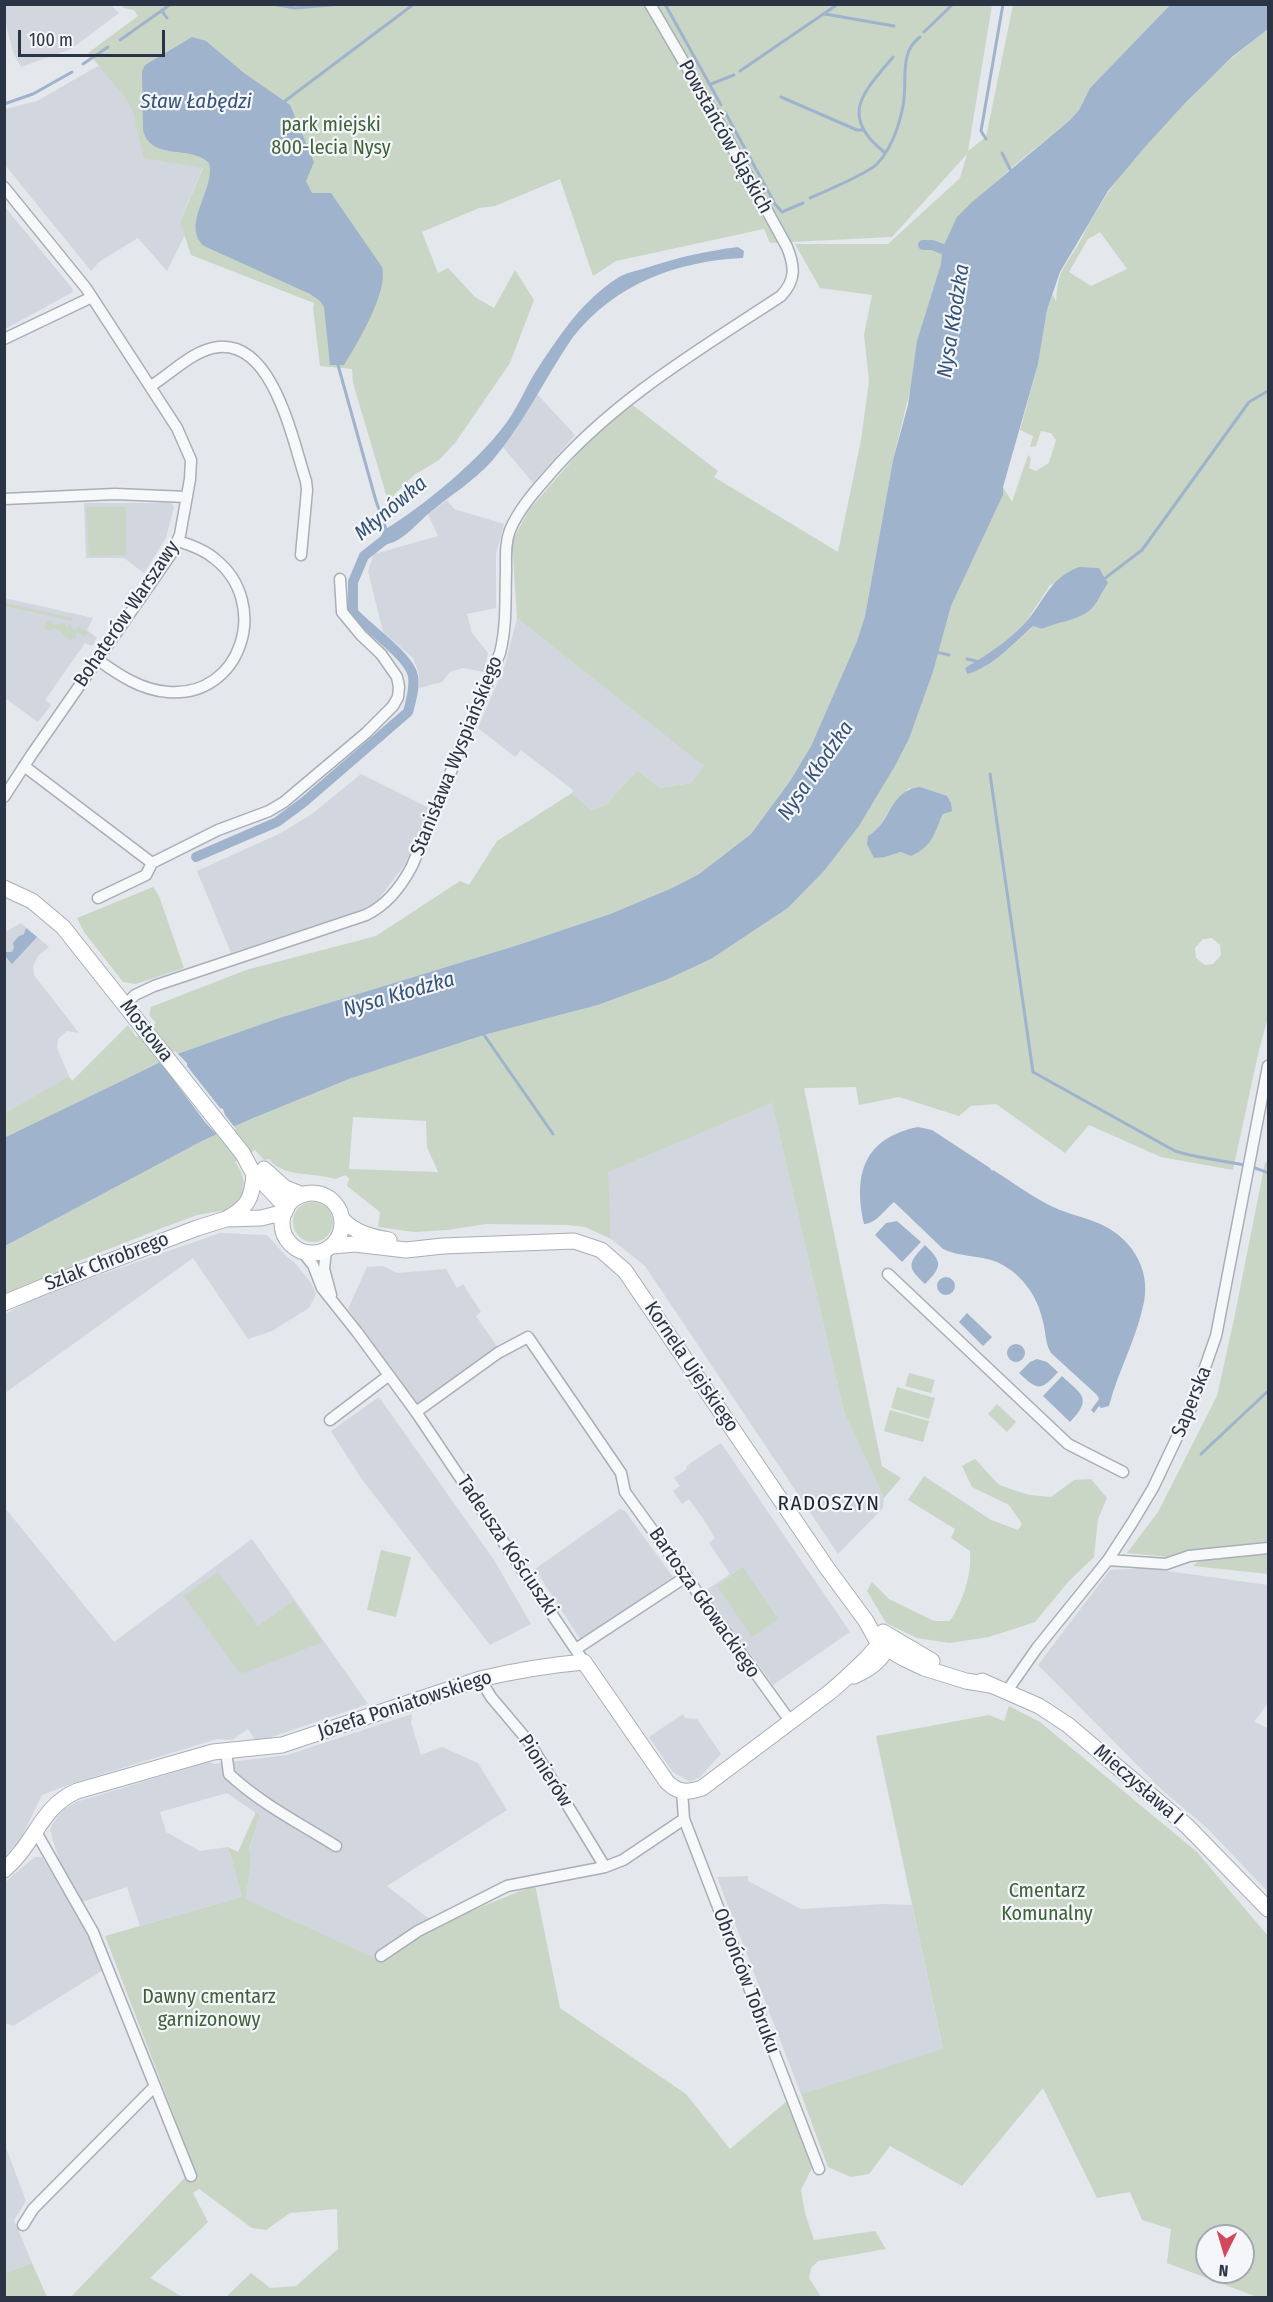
<!DOCTYPE html>
<html>
<head>
<meta charset="utf-8">
<style>
	body { margin:0 }
	#map { position:relative; width:1273px; height:2302px; overflow:hidden; background:#e4e7ec; font-family:"Fira Sans Condensed",sans-serif }
	canvas { display:block }
	.frame { position:absolute; inset:0; border:6px solid #2b3445; pointer-events:none }
	.north { position:absolute; left:1195px; top:2224px; width:60px; height:60px; box-sizing:border-box; background:#f4f6f9; border:2px solid #a4a8b1; border-radius:50%; rotate:185deg; font-size:16px; font-weight:700; line-height:24px; text-align:center; color:#2b3445 }
	.north::after { content:''; display:block; margin:auto; width:21px; height:27px; background:#d1495b; clip-path:polygon(50% 0,100% 100%,50% 72%,0 100%) }
	.scale { position:absolute; left:18px; top:30px; width:147px; height:27px; box-sizing:border-box; border:3px solid #2b3445; border-top:0; padding-left:8px; font-size:18px; line-height:21px; white-space:nowrap; color:#2b3445; -webkit-text-stroke:4px #f4f6f9; paint-order:stroke }
</style>
</head>
<body>
<div id="map">
<canvas width="1273" height="2302"></canvas>
<div class="frame"></div>
<div class="north">N</div>
<div class="scale">100 m</div>
</div>
<script>
const ctx = document.querySelector('canvas').getContext('2d');
ctx.lineJoin = 'round';
function fillPath(path, color) { ctx.fillStyle = color; ctx.fill(path, 'evenodd'); }
function stroke(path, color, width, dash) { ctx.strokeStyle = color; ctx.lineWidth = width; ctx.lineCap = dash ? 'butt' : 'round'; ctx.setLineDash(dash || []); ctx.stroke(path); }
function label(font, color, halo, rows, align = 'center') {
  ctx.font = font + ' "Fira Sans Condensed",sans-serif'; ctx.lineWidth = 4.5; ctx.setLineDash([]); ctx.textBaseline = 'middle'; ctx.strokeStyle = halo; ctx.fillStyle = color; for (const [text, x, y, turn = 0] of rows) {
    ctx.save(); ctx.translate(x, y); ctx.rotate((+turn || 0) * Math.PI / 180); ctx.textAlign = isNaN(turn) ? turn : align; if (halo) ctx.strokeText(text, 0, 0); ctx.fillText(text, 0, 0); ctx.restore();
  }
}
fillPath(new Path2D(`
	M4,5H111L119,13L71,49L21,67L13,52L5,21Z
	M98,66L106,72L124,96L133,113L145,157L203,167L180,221L185,235L167,271L138,238L99,262L91,271L5,165V109L37,101Z
	M4,206L72,288L73,292L5,329Z
	M537,394L575,435L533,483L503,447Z
	M447,500L454,509L504,524L496,554V608L467,614L472,633L488,653L484,672L463,668L450,672L442,682L419,688V674L413,658L383,632L368,571L374,554L438,536L428,514Z
	M84,503H171L174,507L166,538L144,573L124,558H86Z
	M5,598L93,618L87,630L97,638L92,646L85,643L45,700L51,705L38,722L5,698Z
	M517,618L705,766L691,783L660,788L637,770L606,805L591,810L572,793L573,790L521,750L515,757L478,728L505,665Z
	M361,774L429,808L406,863L377,901L364,909L231,953L197,871L281,833L312,814Z
	M21,923L49,947L38,956L33,966L34,975L79,1033L67,1031L58,1039L57,1048L69,1076L5,1114V932Z
	M772,1103L844,1412L884,1498L883,1508L838,1554L645,1266L611,1239L607,1172Z
	M220,1233L267,1235L287,1257L296,1264L311,1283L316,1294L309,1308L272,1331L248,1339L193,1258L5,1393L4,1315L34,1298Z
	M383,1266L397,1273L446,1269L457,1288L463,1284L481,1312L476,1316L503,1355L427,1408L414,1402L348,1309L367,1267Z
	M379,1397L494,1560L531,1624L490,1645L361,1478L331,1431Z
	M721,1443L850,1632L773,1685L705,1591L730,1574L709,1543L715,1538L704,1520L689,1499L682,1504L673,1491L680,1486L674,1478L687,1469L686,1467L692,1462Z
	M5,1508L114,1642L252,1539L368,1704L263,1740H255L248,1729L232,1740L217,1739L76,1782L42,1795L20,1840L5,1857Z
	M620,1509L625,1511L673,1577L580,1639L535,1569Z
	M1146,1568L1268,1585V1703L1254,1722L1268,1728V1892L1208,1829L1161,1789L1038,1665L1110,1570Z
	M412,1714L411,1723L421,1755L442,1747L478,1763L507,1810L387,1886L437,1925L382,1961L246,1899L251,1860L249,1850L260,1816L227,1793L160,1812L166,1832L200,1851L228,1847L242,1897L140,1926L127,1887L82,1902L60,1863L50,1830L53,1823L63,1810L76,1802L209,1762L214,1764L287,1755Z
	M683,1714L685,1718L697,1719L721,1754L700,1777L690,1782L673,1772L649,1737Z
	M35,1857H42L87,1931L103,1970L13,2026L5,2023V1882Z
	M748,1876V1881L801,1909L885,1904L912,1905L943,2050L801,2094L717,1877Z
	M5,2145L26,2201L14,2220L32,2263L5,2273Z`), '#d2d6de');
fillPath(new Path2D(`
	M121,5H992L968,151L986,137L1013,5H1170L1090,88L1079,110L1070,120L1010,169L958,217L942,249L941,264L893,460L865,616L857,641L811,746L790,781L751,834L699,874L672,888L610,914L518,945L276,1019L177,1054L5,1138L4,1114L69,1076L72,1081L128,1025L136,1037L156,1023L149,1015L151,1007L246,970L376,936L460,881L469,885L497,841L572,793L591,810L606,805L637,770L660,788L691,783L704,766L517,618L512,541L529,510L582,449L630,403L718,471L714,477L838,552L861,440L869,381L864,335L872,295L820,288L795,244H888L960,178L967,154L892,237L770,243L764,229L616,261L593,276L560,179L495,206L479,208L422,232L438,273L448,268L475,297L494,308L515,270L534,300L510,363L455,443L439,460L414,475L388,501L353,383L352,369L320,366L313,308L314,303L191,255L180,222L203,168L144,158L133,113L124,96L88,53L138,16L134,10L124,8Z
	M1268,29V1017L1259,1050L1233,1170L1161,1157L1089,1125L1065,1153L996,1104L971,1106L959,1116L899,1097L859,1105L856,1087L804,1088L882,1466L901,1478L884,1498L844,1412L772,1103L608,1172L611,1239L585,1227L567,1225L487,1224L447,1230L414,1232L378,1227L380,1212L347,1186L349,1179L346,1175L335,1179C314,1172 283,1178 269,1159L264,1160L255,1150L235,1162C248,1179 246,1194 233,1209L197,1215L162,1228L81,1260L67,1270L21,1287L5,1296V1246L202,1141L251,1119L349,1079L484,1035L598,1005L666,980L711,959L788,908L824,871L859,826L895,766L909,739L933,672L951,606L1003,495V487L1012,502L1028,455L1031,458L1029,468L1036,471L1049,463L1056,440L1051,433L1041,431L1036,446L1030,447L1033,436L1020,430L1038,364L1047,310L1053,294L1056,302C1057,292 1057,280 1062,271C1068,259 1077,248 1083,236C1120,160 1201,80 1268,29ZM1100,232L1127,269L1091,286L1069,272L1088,239ZM1098,568L1106,578C1102,616 1070,616 1042,629L1033,626C1015,643 992,668 967,674L966,669L999,648L1026,622L1050,585ZM909,788L943,814L941,820L907,853L901,852L885,857L870,848C879,824 891,805 909,788ZM1212,938L1220,945L1221,955L1213,964L1205,965L1196,958L1195,948L1203,939ZM353,1117L426,1121L427,1147L438,1172L349,1169Z
	M86,507H126V555L89,556Z
	M5,603L73,618L72,621L5,606Z
	M51,620L54,625L65,623L67,628L69,624H71L72,629L76,630L78,626L88,633L85,637L77,632L76,637L70,640L62,634L61,631L53,629L46,631L44,628L47,621Z
	M153,887L159,896L184,968L136,984L123,982L84,932L77,918Z
	M1268,1161V1544L1193,1552L1169,1557L1127,1553L1158,1512L1217,1396L1234,1319L1265,1163Z
	M293 1222a20 20 0 1 1 40 0a20 20 0 1 1-40 0Z
	M909,1373L935,1380L931,1393L905,1386Z
	M897,1387L935,1398L929,1419L891,1408Z
	M997,1404L1016,1422L1007,1432L988,1414Z
	M890,1410L929,1421L923,1442L884,1431Z
	M975,1459L999,1485L1029,1495L1051,1497L1074,1480L1091,1479L1107,1498L1098,1519L1094,1557L1069,1581L1035,1622L989,1637L949,1643L917,1638L886,1623L867,1591L872,1582L889,1599L934,1621H950C963,1601 972,1575 970,1551L951,1538L955,1529L908,1500L924,1476L991,1520L1018,1530L1022,1524L1009,1505L972,1487L962,1466Z
	M381,1550L411,1557L396,1617L367,1610Z
	M1268,1553V1574L1193,1566L1200,1560Z
	M743,1567L778,1619L752,1637L717,1586Z
	M218,1572L258,1626L293,1601L323,1642L244,1673L238,1671L184,1596Z
	M1009,1706L1040,1722L1197,1852L1268,1936V2297H1257L1167,2263L1171,2229L1142,2220L1130,2192L1097,2198L1043,2088L962,2186L890,2146L869,2174L851,2177L828,2167L801,2094L943,2049L876,1736L989,1715L1004,1721ZM1207,2236H1243V2272H1207Z
	M256,1812L260,1816L249,1849L251,1860L246,1899L382,1961L437,1925L535,1885L560,2008L686,2094L730,2149L787,2101L812,2168L801,2190L805,2213L814,2240L875,2231L886,2249L818,2261L811,2268L809,2278L821,2297H226L251,2273L270,2288L296,2286L338,2249L337,2209L290,2213L266,2230L252,2228L199,2189L193,2193L208,2222L150,2278L183,2297L70,2298L194,2168L105,1936L242,1897L228,1847L238,1852Z
	M32,2263L47,2297H5V2273Z`), '#c9d6c5');
fillPath(new Path2D(`
	M1170,5H1268V29L1232,57L1186,102L1144,148L1108,191L1060,272L1047,310L1038,364L1003,487V495L951,606L933,672L909,739L895,766L859,826L824,871L788,908L711,959L666,980L598,1005L484,1035L349,1079L251,1119L202,1141L5,1246L4,1138L177,1054L276,1019L518,945L610,914L672,888L699,874L751,834L790,781L811,746L857,641L865,616L893,460L908,405L917,341L941,264L942,249L957,217L971,203L1070,120L1079,110L1090,88Z
	M192,37L206,41L244,73L290,105L314,162L306,181L312,193H331L382,267C389,291 357,344 344,365H330L324,307L320,301L310,294L204,246C180,224 216,190 209,163C190,144 151,162 143,130L142,71L145,65Z
	M738,247L744,251L743,258C677,261 615,284 573,337C545,378 524,423 492,461C473,482 449,496 428,514C413,527 403,542 383,545L380,538L384,530C423,507 483,457 509,419C520,403 527,384 538,368C562,332 582,301 619,277C628,272 640,270 649,267C679,257 707,251 738,247Z
	M1079,567L1099,568L1108,583C1102,591 1098,604 1089,611C1076,621 1056,622 1042,629L1033,626C1014,643 992,668 967,674L965,668C987,655 1007,642 1025,623C1045,601 1048,579 1079,567Z
	M920,787L947,796L951,803L952,811L943,814C933,835 934,845 911,856L901,852L885,857L874,858L867,844L868,836C891,824 889,790 920,787Z
	M26,928L37,937L12,964L5,956V952H12L14,947L13,943L19,936L24,934Z
	M918,1127L932,1130L990,1168L992,1171L993,1170C1011,1181 1028,1194 1047,1204C1063,1213 1081,1216 1098,1223C1130,1236 1151,1268 1144,1302C1137,1338 1118,1371 1109,1406L1101,1408L1099,1406L1094,1413L1091,1410L1099,1399L1097,1395L1051,1353C1045,1343 1046,1333 1043,1322C1038,1296 1021,1273 997,1262C980,1255 959,1257 943,1249L894,1202C885,1209 876,1224 864,1224C853,1174 864,1138 918,1127Z
	M897,1221L921,1242L902,1262L875,1235L886,1223Z
	M925,1245C942,1262 943,1266 925,1284C907,1267 907,1264 925,1245Z
	M937 1286a9 9 0 1 1 18 0a9 9 0 1 1-18 0Z
	M967,1313L992,1337L983,1346L959,1322Z
	M1007 1353a9 9 0 1 1 18 0a9 9 0 1 1-18 0Z
	M1037,1359L1047,1362L1058,1372C1041,1391 1038,1391 1019,1373L1030,1362Z
	M1062,1376C1082,1395 1093,1398 1070,1422L1043,1396Z`), '#9fb4cc');
fillPath(new Path2D(`
	M175,1051L187,1063V1066L220,1108L223,1109L225,1115L236,1129L219,1137L205,1122L158,1059Z`), '#e4e7ec');
stroke(new Path2D(`
	M272,4L295,8L342,4
	M665,4L721,105
	M162,11L167,18
	M825,14L894,26
	M924,32L953,4
	M120,40L171,4
	M83,64L108,47
	M740,71L838,4
	M711,84L734,75
	M781,97L857,130H863
	M285,101L414,4
	M4,104L33,94L72,72
	M725,112L775,204L782,212L803,203
	M986,139L981,131L1003,4
	M884,152C838,115 864,92 893,57
	M1002,153L1011,171
	M810,198C824,192 868,173 877,164C891,149 899,126 903,106C908,82 898,53 920,37
	M338,365L376,501L387,532
	M1104,579L1142,550L1249,402L1268,391
	M936,652L949,655
	M967,659L980,662
	M990,774L1033,1072L1175,1151C1205,1161 1239,1160 1268,1173
	M482,1032L553,1134
	M1201,1454L1268,1391`), '#9fb4cc', 3);
stroke(new Path2D(`
	M923,245H932L956,254
	M196,857L277,822L304,802L408,712C411,701 415,688 413,676C409,656 367,628 353,612V582L364,556L393,533`), '#9fb4cc', 10);
const street = new Path2D(`
	M4,187L86,288L177,428L191,460L190,479L180,535L171,554L32,754L4,797
	M4,339L92,297
	M151,386C172,373 194,349 219,347C274,342 293,442 306,481L307,490L301,555
	M4,499L115,494L187,497
	M98,660C119,675 141,690 168,692C242,698 271,603 215,559C205,550 191,545 178,541
	M24,766L152,863
	M98,898L146,875L152,863L218,830L269,811L284,802L366,733L393,706L398,697L399,687L397,677L381,654L361,635L342,612L340,579
	M126,1004L135,995L154,986L366,915C387,905 401,887 412,866L500,653C507,625 505,599 506,571C506,557 505,543 510,530C519,509 535,491 550,474C615,399 699,350 781,296C796,280 795,267 787,247L714,114L650,4
	M301,1250L313,1265L322,1288L357,1332L416,1412L584,1662
	M326,1250L324,1269L331,1295
	M888,1274L1068,1444L1123,1472
	M416,1412L498,1353L528,1337L621,1473L625,1492L790,1721
	M330,1420L388,1376
	M1108,1560L1166,1564L1189,1556L1268,1548
	M576,1649L687,1576
	M480,1679L491,1697L529,1742L605,1867
	M1007,1691L1037,1648L1108,1560L1132,1523L1153,1488L1190,1410L1216,1336L1268,1066
	M226,1751L229,1774C260,1803 299,1823 336,1846
	M682,1791L684,1819L819,2169
	M36,1832L93,1932L191,2176
	M381,1956L418,1931L507,1886L605,1867L623,1860L684,1819
	M23,2225L33,2209L155,2086`);
const secondary = new Path2D(`
	M4,888L32,901L63,927L243,1154L252,1171L287,1208
	M264,1169L285,1188L303,1195
	M282 1223a30 30 0 1 1 60 0a30 30 0 1 1-60 0Z
	M226,1219C248,1207 252,1199 254,1174
	M342,1219C355,1233 372,1237 389,1240
	M332,1246L355,1244L406,1250L443,1246L574,1241L601,1250L625,1271L827,1568L866,1621L878,1643L903,1658L924,1668L966,1681L990,1685
	M4,1303L50,1284L197,1228L226,1219L261,1218L285,1212
	M883,1632L932,1661
	M854,1676C872,1668 884,1659 890,1640
	M982,1681L1039,1706L1068,1725L1187,1826L1268,1909
	M4,1870C35,1844 40,1807 77,1791L213,1752L282,1745L480,1679C514,1671 550,1665 584,1662L667,1782C678,1793 688,1793 702,1788L826,1695C841,1684 853,1671 866,1659C876,1649 877,1643 891,1637`);
stroke(street, '#a9aeb7', 13);
stroke(secondary, '#a9aeb7', 17);
stroke(street, '#f7f8fa', 10);
stroke(secondary, '#fff', 15);
label('20px', '#3f6138', '#f4f6f9', [
	["park miejski",331,125],
	["800-lecia Nysy",331,148],
	["Cmentarz",1047,1891],
	["Komunalny",1047,1914],
	["Dawny cmentarz",209,1997],
	["garnizonowy",209,2020]
]);
label('20px', '#2b3445', '#f4f6f9', [
	["Powstańców Śląskich",725,137,61],
	["Bohaterów Warszawy",127,614,-56],
	["Stanisława Wyspiańskiego",457,756,-68],
	["Mostowa",146,1031,52],
	["Szlak Chrobrego",107,1262,-21],
	["Kornela Ujejskiego",691,1367,56],
	["Saperska",1192,1402,-68],
	["Tadeusza Kościuszki",507,1546,56],
	["Bartosza Głowackiego",704,1603,55],
	["Józefa Poniatowskiego",405,1705,-18],
	["Pionierów",545,1771,57],
	["Mieczysława I",1138,1785,41],
	["Obrońców Tobruku",746,1981,69]
]);
label('italic 21px', '#34527a', '#f4f6f9', [
	["Staw Łabędzi",196,102],
	["Nysa Kłodzka",954,321,-81],
	["Młynówka",391,509,-40],
	["Nysa Kłodzka",816,771,-55],
	["Nysa Kłodzka",399,995,-16]
]);
ctx.letterSpacing = '1.5px';
label('21px', '#1d2536', '#f4f6f9', [
	["RADOSZYN",829,1504]
]);
ctx.letterSpacing = '0px';
</script>
</body>
</html>
